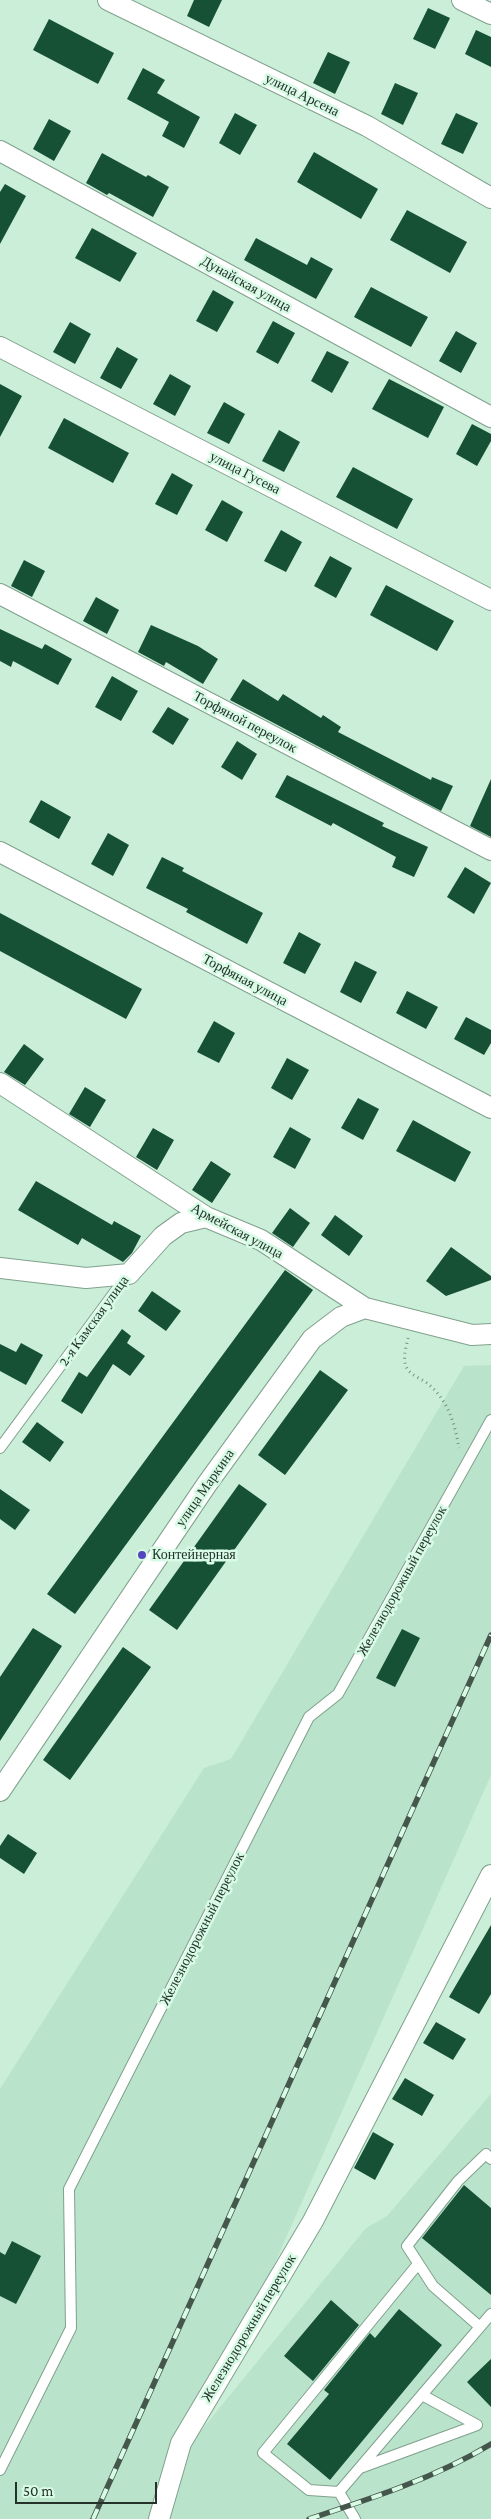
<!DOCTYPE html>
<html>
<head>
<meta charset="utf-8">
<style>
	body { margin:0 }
	#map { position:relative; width:491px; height:2519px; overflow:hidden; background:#caeed8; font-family:"Crimson Pro",serif }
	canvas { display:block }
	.scale { position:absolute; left:15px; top:2482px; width:142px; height:22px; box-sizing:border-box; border:2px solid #24322a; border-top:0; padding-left:6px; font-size:15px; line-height:18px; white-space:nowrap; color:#24322a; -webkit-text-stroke:4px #d7fbe5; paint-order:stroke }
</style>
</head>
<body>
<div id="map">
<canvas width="491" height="2519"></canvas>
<div class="scale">50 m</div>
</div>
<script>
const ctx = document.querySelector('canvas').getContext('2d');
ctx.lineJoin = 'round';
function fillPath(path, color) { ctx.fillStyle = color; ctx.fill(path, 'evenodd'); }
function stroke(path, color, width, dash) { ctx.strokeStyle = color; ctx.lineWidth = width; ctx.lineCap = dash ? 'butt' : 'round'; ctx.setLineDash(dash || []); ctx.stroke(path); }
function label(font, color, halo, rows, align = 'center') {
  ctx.font = font + ' "Crimson Pro",serif'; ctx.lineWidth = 5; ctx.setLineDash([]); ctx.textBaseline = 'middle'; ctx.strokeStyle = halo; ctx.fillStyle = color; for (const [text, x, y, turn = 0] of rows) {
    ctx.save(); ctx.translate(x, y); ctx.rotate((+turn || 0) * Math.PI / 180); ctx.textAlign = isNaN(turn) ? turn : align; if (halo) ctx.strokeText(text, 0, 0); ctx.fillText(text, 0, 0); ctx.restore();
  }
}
fillPath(new Path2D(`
	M491,1365V1775L200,2432L366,2228L387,2216L491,2094V2519H0V2089L204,1768L231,1759L464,1366Z`), '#b9e3ca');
fillPath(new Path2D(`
	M194,0H222L209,27L187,16Z
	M428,8L450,18L435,49L413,39Z
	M49,19L114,53L98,84L33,50Z
	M476,30L491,37V67L465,54Z
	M328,52L350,62L335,94L313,83Z
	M143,68L165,80L157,93L200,117L184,148L162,136L169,122L127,99Z
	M395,83L418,93L403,125L381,114Z
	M235,113L257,125L240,155L219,143Z
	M456,113L478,123L463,154L441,144Z
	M49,119L71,131L54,161L33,149Z
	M314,152L378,189L361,219L297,182Z
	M102,153L146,177L148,175L169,187L153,217L109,193L107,195L86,183Z
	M5,184L26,196L0,244V192Z
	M407,210L467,242L450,273L390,240Z
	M92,228L137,253L120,282L75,258Z
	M256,238L307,265L311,257L333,269L316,299L244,260Z
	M371,287L428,317L411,347L354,317Z
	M213,290L234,302L217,332L196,321Z
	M273,321L295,333L278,364L256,352Z
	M70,322L91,334L75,364L53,352Z
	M456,331L477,343L461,373L439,361Z
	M117,347L138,359L121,389L100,378Z
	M327,351L349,362L332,393L311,381Z
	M170,374L191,386L175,416L153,404Z
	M389,379L444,407L428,438L372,409Z
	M0,384L22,396L0,437Z
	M224,402L245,414L229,444L207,433Z
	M64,418L129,453L113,483L48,448Z
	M472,424L491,434V441L477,466L456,454Z
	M279,430L300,442L284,472L262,461Z
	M353,467L413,499L397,529L336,497Z
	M172,473L193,485L177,515L155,504Z
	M222,500L243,512L227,542L205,530Z
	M281,530L302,542L286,572L264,561Z
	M330,556L352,568L336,598L314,586Z
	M24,560L45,571L32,597L11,586Z
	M386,585L454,621L437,651L370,615Z
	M96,597L119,610L107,634L83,621Z
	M151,625L198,646L218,659L203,684L166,662L164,666L138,652Z
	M0,629L42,649L45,644L72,659L58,685L13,661L11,667L0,661Z
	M112,676L138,691L121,721L95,707Z
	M243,679L278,701L283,694L321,718L323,715L341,727L338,732L431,780L432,777L453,786L441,811L230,700Z
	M168,707L189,719L173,745L152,732Z
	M237,741L257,754L242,780L221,767Z
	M287,775L384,823L382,826L428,847L414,877L392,867L396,857L333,823L331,826L275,797Z
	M491,779V837L470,826Z
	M41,800L71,817L59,839L29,822Z
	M108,833L129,845L113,876L91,864Z
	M162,857L184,868L182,871L263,913L247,944L186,912L188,909L146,888Z
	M465,867L491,883L474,914L447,897Z
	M0,913L142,989L126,1019L0,951Z
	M299,932L321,944L305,974L283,963Z
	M355,961L377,972L361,1003L340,992Z
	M407,991L438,1007L426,1029L396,1013Z
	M466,1017L491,1030V1043L484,1055L454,1039Z
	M214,1021L235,1033L219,1063L197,1052Z
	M24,1044L44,1059L25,1085L4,1072Z
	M287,1058L309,1070L292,1100L271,1088Z
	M85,1087L106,1100L90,1127L69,1114Z
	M358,1098L379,1109L363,1140L341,1128Z
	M413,1120L471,1152L455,1182L396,1151Z
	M290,1127L311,1139L295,1169L273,1157Z
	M153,1128L174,1140L157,1170L136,1157Z
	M211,1161L231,1174L212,1203L192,1190Z
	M36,1181L112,1225L114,1221L141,1236L132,1253L123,1262L82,1238L78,1245L18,1210Z
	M290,1208L310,1223L293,1247L272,1233Z
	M335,1215L363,1236L349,1256L321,1235Z
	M451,1247L491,1276V1280L446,1296L426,1281Z
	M285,1270L313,1290L75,1614L47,1594Z
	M152,1291L181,1311L166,1331L138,1311Z
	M122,1329L131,1336L127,1343L145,1356L130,1376L113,1364L82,1414L61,1401L79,1372L87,1377Z
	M21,1343L43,1355L26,1385L0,1371V1344L16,1352Z
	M320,1370L348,1390L285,1475L258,1455Z
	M37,1422L64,1442L50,1462L22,1442Z
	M239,1484L267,1504L177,1630L149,1610Z
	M0,1489L30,1510L15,1530L0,1519Z
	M33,1628L62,1646L0,1741V1677Z
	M402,1629L420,1638L395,1687L376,1678Z
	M123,1647L151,1667L70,1780L43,1760Z
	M8,1834L37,1853L24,1874L0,1858V1846Z
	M491,1925V1994L479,2014L449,1997Z
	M436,2022L466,2039L453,2060L423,2043Z
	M405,2078L434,2095L422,2116L392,2099Z
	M373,2132L394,2144L375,2180L354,2168Z
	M464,2185L491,2208V2295L422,2238Z
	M12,2241L41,2256L16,2304L0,2296V2252L5,2255Z
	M331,2300L359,2325L313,2381L284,2356Z
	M399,2309L442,2345L330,2480L287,2444L329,2394L324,2390L370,2333L375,2338Z
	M491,2359V2407L467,2382Z`), '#175135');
const lane = new Path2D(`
	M0,1448L128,1274
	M480,2327L433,2286L407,2246L458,2181L486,2154L491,2159
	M360,2468L477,2425L422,2395
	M0,2470L71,2328L69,2189L309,1717L338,1694L491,1420
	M339,2492L309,2490L263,2453L418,2264
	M355,2519L339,2492L491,2314`);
const street = new Path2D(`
	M108,0L367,126L491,198
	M462,0L491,14
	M0,151L491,417
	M0,347L491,600
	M0,594L491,850
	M0,852L491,1108
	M0,1083L206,1217L261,1240L365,1308L472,1335L491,1334
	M0,1268L86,1278L129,1274L163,1236L181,1223L206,1217
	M0,1791L207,1484L312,1339L341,1317L365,1308
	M159,2519L181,2443L313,2221L491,1875`);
stroke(lane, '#80a18d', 12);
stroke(street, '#80a18d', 22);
stroke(new Path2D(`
	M408,1338C406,1348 401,1362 409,1371C413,1376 422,1379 428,1384C448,1400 455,1424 459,1448`), '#768f80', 3, [1, 4]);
stroke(lane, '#fff', 10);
stroke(street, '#fff', 20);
const rail = new Path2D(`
	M93,2519L491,1635
	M309,2519C370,2499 435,2478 491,2444`);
stroke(rail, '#45574c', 5.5);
stroke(rail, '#d7fbe5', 4, [11]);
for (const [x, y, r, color] of [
	[142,1555,5,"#5546be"]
]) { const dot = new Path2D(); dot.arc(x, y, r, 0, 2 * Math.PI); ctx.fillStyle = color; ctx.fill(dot); stroke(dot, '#d7fbe5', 2); }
label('14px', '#24322a', '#d7fbe5', [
	["улица Арсена",302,95,26],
	["Дунайская улица",246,284,29],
	["улица Гусева",245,473,27],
	["Торфяной переулок",245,722,28],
	["Торфяная улица",245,980,28],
	["Армейская улица",237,1231,28],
	["2-я Камская улица",94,1321,-54],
	["улица Маркина",205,1488,-55],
	["Железнодорожный переулок",402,1581,-61],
	["Железнодорожный переулок",202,1929,-63],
	["Железнодорожный переулок",249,2328,-59]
]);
label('14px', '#24322a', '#d7fbe5', [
	["Контейнерная",152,1555]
], 'left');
</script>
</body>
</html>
